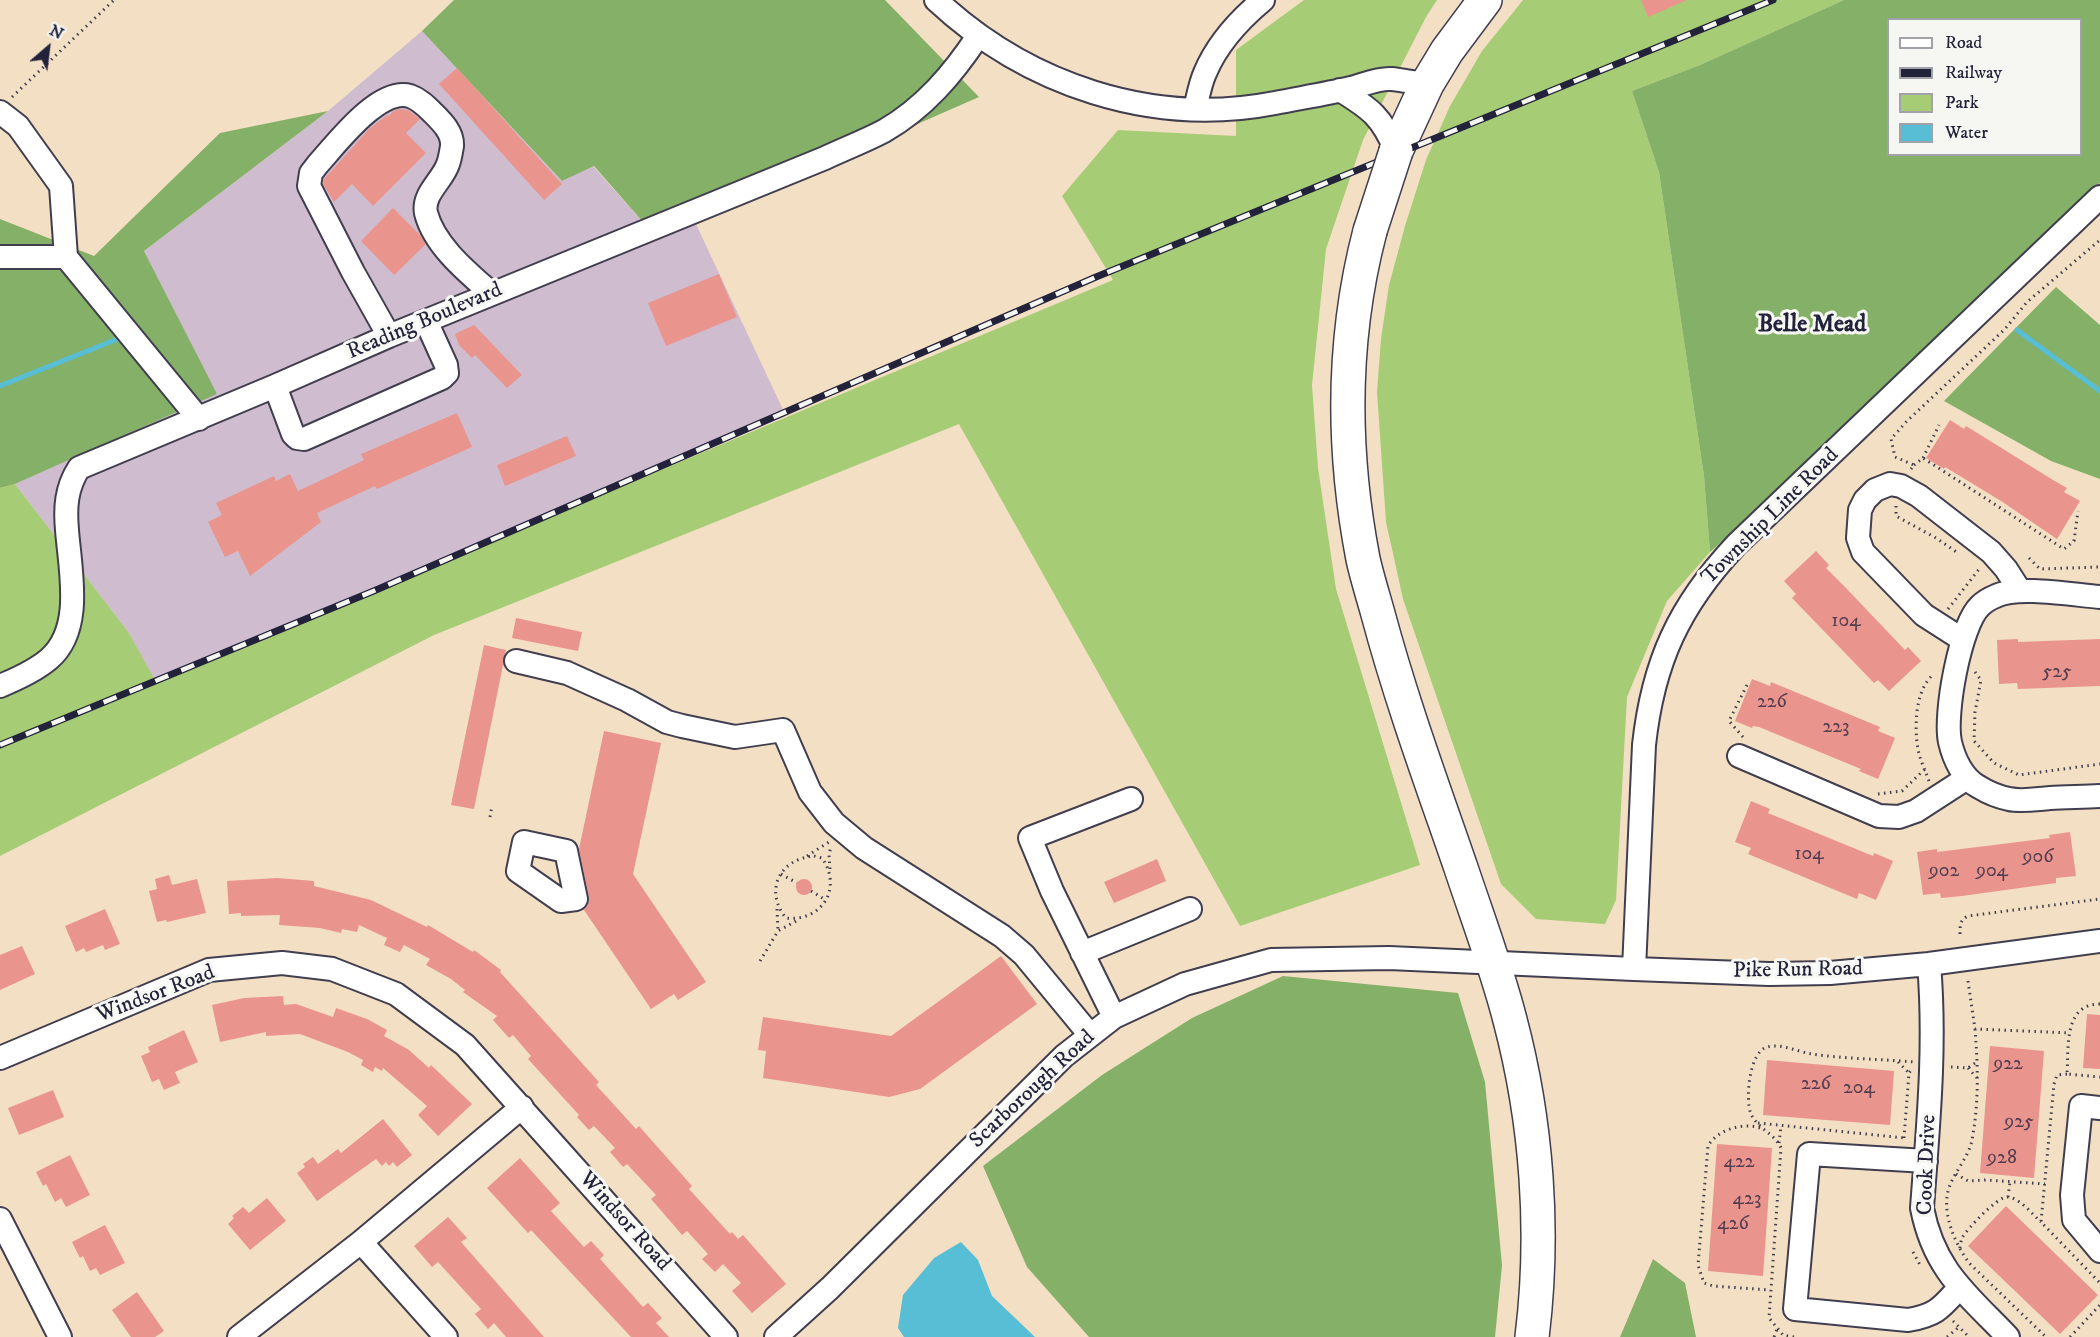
<!DOCTYPE html>
<html>
<head>
<meta charset="utf-8">
<style>
	body { margin:0 }
	#map { position:relative; width:2100px; height:1337px; overflow:hidden; background:#f3dfc3; font-family:"IM FELL DW Pica",serif }
	canvas { display:block }
	.legend { position:absolute; left:1887px; top:18px; width:195px; height:138px; box-sizing:border-box; background:#f6f6f2; border:2px solid #a1a1a9; margin:0; padding:8px 10px; list-style:none; font-size:18px; color:#22223b }
	.legend li { display:flex; align-items:center; gap:12px; height:30px }
	.legend b { width:30px; border:2px solid #a1a1a9 }
	.north { position:absolute; left:18px; top:18px; width:60px; height:60px; -webkit-text-stroke:4px #f6f6f2; paint-order:stroke; rotate:28deg; font-size:16px; font-weight:700; line-height:24px; text-align:center; color:#22223b }
	.north::after { content:''; display:block; margin:auto; width:21px; height:27px; background:#22223b; clip-path:polygon(50% 0,100% 100%,50% 72%,0 100%) }
</style>
</head>
<body>
<div id="map">
<canvas width="2100" height="1337"></canvas>
<ul class="legend">
<li><b style="height:8px;background:#fff"></b>Road</li>
<li><b style="height:8px;background:#22223b"></b>Railway</li>
<li><b style="height:16px;background:#a6cc76"></b>Park</li>
<li><b style="height:16px;background:#58bed5"></b>Water</li>
</ul>
<div class="north">N</div>
</div>
<script>
const ctx = document.querySelector('canvas').getContext('2d');
ctx.lineJoin = 'round';
function fillPath(path, color) { ctx.fillStyle = color; ctx.fill(path, 'evenodd'); }
function stroke(path, color, width, dash) { ctx.strokeStyle = color; ctx.lineWidth = width; ctx.lineCap = dash ? 'butt' : 'round'; ctx.setLineDash(dash || []); ctx.stroke(path); }
function label(font, color, halo, rows, align = 'center') {
  ctx.font = font + ' "IM FELL DW Pica",serif'; ctx.lineWidth = 6; ctx.setLineDash([]); ctx.textBaseline = 'middle'; ctx.strokeStyle = halo; ctx.fillStyle = color; for (const [text, x, y, turn = 0] of rows) {
    ctx.save(); ctx.translate(x, y); ctx.rotate((+turn || 0) * Math.PI / 180); ctx.textAlign = isNaN(turn) ? turn : align; if (halo) ctx.strokeText(text, 0, 0); ctx.fillText(text, 0, 0); ctx.restore();
  }
}
fillPath(new Path2D(`
	M422,31L562,181L593,166L657,238L695,222L786,416L155,682L129,633L15,484L216,394L144,251L328,111Z`), '#cfbdcf');
fillPath(new Path2D(`
	M1304,0H1437L1426,17L1363,140L1326,249L1312,385L1318,468L1336,589L1420,865L1240,926L959,424L434,635L0,856V488L15,484L129,633L156,682L1113,280L1062,196L1118,130L1236,136V50Z
	M1523,0H1844L1700,65L1632,91L1659,172L1704,476L1710,552L1667,601L1627,697L1616,900L1605,924L1536,919L1501,884L1403,599L1386,522L1377,392L1381,339L1389,285L1405,226L1426,160L1450,106L1482,51Z`), '#a6cc76');
fillPath(new Path2D(`
	M454,0H885L979,97L657,238L594,166L562,181L422,31Z
	M1844,0H2100V183L1761,507L1710,552L1704,476L1659,172L1632,91L1700,65ZM1888,20H2080V154H1888Z
	M328,111L144,251L217,394L15,484L0,488V219L94,256L220,133Z
	M2056,287L2100,325V479L2051,461L1944,401Z
	M1283,976L1458,993L1485,1082L1502,1265L1495,1337H1089L1027,1267L983,1166L1102,1075L1192,1018Z
	M1653,1259L1685,1283L1696,1337H1620Z`), '#84b067');
fillPath(new Path2D(`
	M961,1242L978,1260L992,1296L1035,1337H904L898,1328L903,1295L934,1258Z`), '#58bed5');
stroke(new Path2D(`
	M2017,330L2100,391
	M0,386L120,338`), '#58bed5', 5);
fillPath(new Path2D(`
	M1641,0H1687L1648,17Z
	M457,68L562,184L544,200L439,84Z
	M400,109L408,110L420,119L406,133L426,153L373,206L352,184L334,202L323,184L324,179L369,129L387,115L389,116L393,111Z
	M393,208L421,236L426,244L394,275L361,241Z
	M719,274L737,317L666,346L648,303Z
	M474,325L522,375L507,388L475,355L472,358L459,345L455,334Z
	M457,413L472,447L377,489L375,486L317,513L321,522L250,576L238,551L225,557L208,522L222,515L216,503L274,476L276,481L290,474L298,491L364,460L361,454Z
	M1950,420L1964,429L1966,426L2053,480L2067,488L2064,492L2080,501L2057,539L2001,501L1945,467L1944,469L1926,458Z
	M567,436L576,456L505,486L497,465Z
	M1816,551L1829,565L1826,568L1845,587L1905,650L1908,647L1921,661L1889,691L1878,680L1874,683L1792,598L1796,594L1784,581Z
	M516,618L582,632L578,651L512,638Z
	M2018,639V642L2100,639V686L2018,689L2017,683L1999,684L1997,640Z
	M484,645L506,650L474,809L451,805Z
	M1752,679L1770,686L1771,682L1880,727L1878,731L1895,738L1878,779L1859,771L1861,769L1759,727L1753,726L1752,728L1735,721Z
	M604,731L661,743L633,874L706,982L678,1000L674,994L651,1009L584,910L588,904L589,897L579,849Z
	M1751,801L1770,809L1768,813L1873,856L1874,853L1893,861L1876,900L1859,893L1857,899L1748,854L1751,848L1735,842Z
	M2070,832L2076,876L2056,878V883L1962,896L1941,898L1940,893L1923,895L1917,852L1937,849V852L2002,844L2050,838L2049,835Z
	M1157,859L1166,881L1114,903L1104,882Z
	M169,875L172,885L197,879L206,913L167,922L166,920L157,922L149,891L157,889L155,879Z
	M277,878L314,881V886L371,900L427,927L428,925L473,952L474,950L501,970L500,972L599,1082L596,1085L636,1129L639,1126L692,1186L689,1189L730,1234L732,1232L738,1239L743,1235L786,1284L752,1313L732,1291L741,1283L723,1264L715,1272L702,1259L708,1254L687,1231L682,1235L671,1222L651,1199L656,1195L627,1164L623,1167L610,1152L615,1148L594,1126L589,1130L577,1117L579,1115L528,1059L531,1056L513,1035L509,1038L493,1020L497,1016L463,992L465,990L451,979L426,965L430,959L404,945L400,952L384,945L387,938L359,925L357,932L342,929L341,933L320,928L279,925L280,915L241,916V913L229,914L227,881Z
	M796 887a8 8 0 1 1 16 0a8 8 0 1 1-16 0Z
	M105,909L120,944L105,950L103,945L86,952L84,948L76,952L65,926Z
	M22,946L35,974L0,990V955Z
	M1001,956L1037,1004L920,1089L889,1097L763,1078L766,1051L758,1050L763,1017L891,1036Z
	M283,996L284,1005L296,1004L333,1017L336,1008L367,1019L387,1030L384,1036L409,1050L429,1068L431,1065L472,1104L438,1136L418,1115L427,1106L383,1068L382,1071L375,1067L373,1072L361,1065L363,1060L348,1052L300,1034L266,1036V1032L220,1042L212,1005L244,998Z
	M2087,1014L2100,1015V1069L2083,1068Z
	M184,1030L198,1062L175,1072L180,1083L164,1090L159,1079L152,1082L141,1056L150,1052L148,1047Z
	M1990,1046L2044,1051L2034,1178L1980,1173Z
	M1767,1060L1894,1071L1890,1125L1763,1115Z
	M53,1090L64,1117L19,1135L8,1108Z
	M383,1119L412,1155L397,1167L393,1162L389,1166L386,1162L382,1166L376,1159L317,1201L297,1173L305,1167L303,1164L313,1157L318,1164L338,1149L341,1153Z
	M1717,1144L1772,1148L1763,1276L1708,1271Z
	M70,1155L90,1195L66,1207L61,1198L55,1202L46,1184L43,1186L36,1172Z
	M520,1158L560,1203L551,1211L584,1247L591,1241L604,1255L600,1259L643,1307L648,1303L662,1318L656,1323L669,1337H631L531,1230L528,1233L487,1188Z
	M267,1198L286,1221L250,1250L228,1224L234,1218L232,1216L243,1207L249,1213Z
	M2006,1206L2098,1295L2060,1334L1968,1246Z
	M448,1217L467,1238L461,1242L544,1337H506L494,1323L488,1329L475,1314L481,1309L438,1262L432,1267L414,1246Z
	M105,1225L125,1263L100,1275L96,1268L90,1271L83,1256L80,1258L72,1242Z
	M137,1292L164,1331L155,1337H131L112,1310Z`), '#ea948e');
const minor = new Path2D(`
	M936,0C1027,85 1152,127 1275,103C1300,98 1326,94 1351,88C1363,85 1378,78 1391,79C1403,80 1415,83 1427,84
	M1340,90C1371,109 1382,117 1396,151
	M1195,109C1198,97 1200,84 1205,73C1217,44 1239,20 1263,0
	M0,112L18,126L61,186L66,257L199,419
	M0,257H66
	M389,336L353,272L309,186L311,173L318,164C337,143 379,87 410,96C419,99 426,106 432,112C441,121 453,132 452,146C451,152 450,159 448,164C443,180 422,194 426,213C434,245 467,272 491,293
	M275,386L293,434L297,438L304,439L442,378L447,373L446,365L426,321
	M2100,597C2074,595 2017,585 1996,596C1991,598 1984,602 1980,606C1960,625 1944,715 1950,742C1954,759 1963,779 1979,787C1987,792 1999,797 2009,799C2022,802 2036,799 2050,798C2066,797 2083,797 2100,796
	M1963,640L1924,615L1863,552L1858,538L1860,510L1865,500L1875,490L1890,484L1901,486L1919,496L1991,552L2006,569L2020,591
	M516,661L567,673L627,700L667,722L682,726L735,737L783,730L810,792L834,823L864,848L1002,936L1024,955L1090,1035
	M0,686C17,679 35,671 49,659C84,629 70,570 67,530C65,508 66,488 79,468L275,386L389,336L825,158C844,149 865,141 884,131C924,108 953,74 978,36
	M1739,756L1879,816L1899,817L1916,811L1967,778
	M524,842L566,851L576,899L561,901L518,871Z
	M1082,953L1190,909
	M1929,964C1936,1046 1928,1127 1922,1208C1934,1270 1967,1294 2008,1337
	M1634,969L1644,745C1653,662 1679,606 1736,545L2100,197
	M1114,1017L1052,891L1030,838L1131,799
	M0,1058L209,970L282,963L332,969L396,994L465,1045L726,1337
	M2100,1108L2081,1106L2072,1195L2074,1220L2100,1251
	M1926,1161L1809,1154L1795,1309L1908,1320C1937,1315 1941,1308 1960,1287
	M0,1219L60,1337
	M361,1242L446,1337
	M239,1337L361,1242L522,1107
	M776,1337L830,1288L1064,1056L1114,1017L1185,984L1271,960L1389,958L1634,969L1769,974L1830,973L1929,964L2100,941`);
const highway = new Path2D(`
	M1396,151L1427,84L1447,51L1485,0
	M1370,231C1342,338 1342,450 1363,559C1367,577 1373,596 1378,614C1401,700 1432,784 1461,868C1478,919 1497,969 1510,1020C1537,1122 1545,1232 1532,1337`);
stroke(minor, '#413e4f', 26);
stroke(highway, '#413e4f', 36);
stroke(new Path2D(`
	M12,97L114,0
	M1923,458L1939,425
	M1914,465L1923,458L2064,549L2074,541L2078,511
	M1911,469L1914,465L1895,457L1891,439L1907,421L2005,329L2027,302L2100,240
	M1896,506V516L1936,538L1958,553
	M2029,558L2040,569L2100,567
	M1948,609L1980,568
	M1975,672L1981,680L1975,712L1974,741L1994,763L2019,775L2100,764
	M1743,737L1729,721L1747,685
	M1929,781C1925,770 1920,760 1918,749C1914,727 1915,689 1934,674
	M1878,794L1902,791L1925,769
	M490,817L492,806
	M807,856L829,842
	M814,856L822,858C843,888 822,922 786,918C764,891 779,859 814,856Z
	M830,869L829,855L831,846
	M781,874L797,883
	M811,891L826,900
	M777,909L778,931
	M1960,934C1960,925 1960,920 1968,916L2100,899
	M760,961L778,931L798,920
	M1968,981L1975,1029L2069,1033
	M2100,1004C2063,1004 2069,1048 2067,1074L2100,1077
	M1975,1029C1978,1066 1979,1103 1972,1140C1969,1156 1956,1170 1950,1185C1940,1210 1954,1242 1969,1263L2046,1337
	M1898,1062L1909,1073
	M1951,1067L1968,1068L1978,1061
	M1968,1068L1977,1078
	M2067,1074L2057,1075L2054,1084L2041,1222L2100,1283
	M1758,1123L1905,1138
	M1760,1128C1742,1122 1717,1130 1708,1146L1698,1265L1704,1283L1713,1286L1770,1290
	M1904,1138L1909,1073L1911,1070
	M1779,1143L1781,1126
	M1956,1174L1968,1181L1986,1180L2045,1184
	M2008,1197L2010,1182
	M1960,1248C1960,1245 1961,1241 1962,1238C1967,1229 1997,1197 2007,1197C2019,1197 2033,1215 2041,1222
	M1913,1252L1920,1265
	M1953,1321L1969,1337
	M1774,1337L1777,1329
	M1794,1337L1783,1335L1769,1318L1781,1148C1775,1134 1758,1129 1751,1114C1745,1100 1749,1052 1767,1047C1781,1043 1798,1052 1812,1054C1846,1059 1880,1059 1914,1062
	M1947,1337L1959,1327
	M2070,1337L2100,1305`), '#413e4f', 3, [1.5, 4.5]);
stroke(minor, '#fff', 22);
stroke(highway, '#fff', 33);
const rail = new Path2D(`
	M0,745L376,590L1096,277L1773,0`);
stroke(rail, '#22223b', 7);
stroke(rail, '#f6f6f2', 4.5, [14]);
const highwayBridge = new Path2D(`
	M1370,231L1396,151`);
stroke(highwayBridge, '#413e4f', 36, []);
stroke(highwayBridge, '#fff', 33);
label('20px', '#543e50', null, [
	["104",1846,622],
	["525",2057,673],
	["226",1772,703],
	["223",1836,728],
	["104",1809,855],
	["906",2038,858],
	["902",1944,872],
	["904",1992,872],
	["922",2008,1065],
	["226",1816,1085],
	["204",1859,1089],
	["925",2019,1123],
	["928",2002,1159],
	["422",1739,1163],
	["423",1747,1200],
	["426",1733,1225]
]);
label('22px', '#22223b', '#f6f6f2', [
	["Reading Boulevard",425,322,-23],
	["Township Line Road",1771,517,-45],
	["Pike Run Road",1798,971,-1],
	["Windsor Road",156,995,-21],
	["Scarborough Road",1033,1090,-43],
	["Cook Drive",1928,1165,-88],
	["Windsor Road",624,1222,48]
]);
label('bold 24px', '#22223b', '#f6f6f2', [
	["Belle Mead",1812,326]
]);
</script>
</body>
</html>
